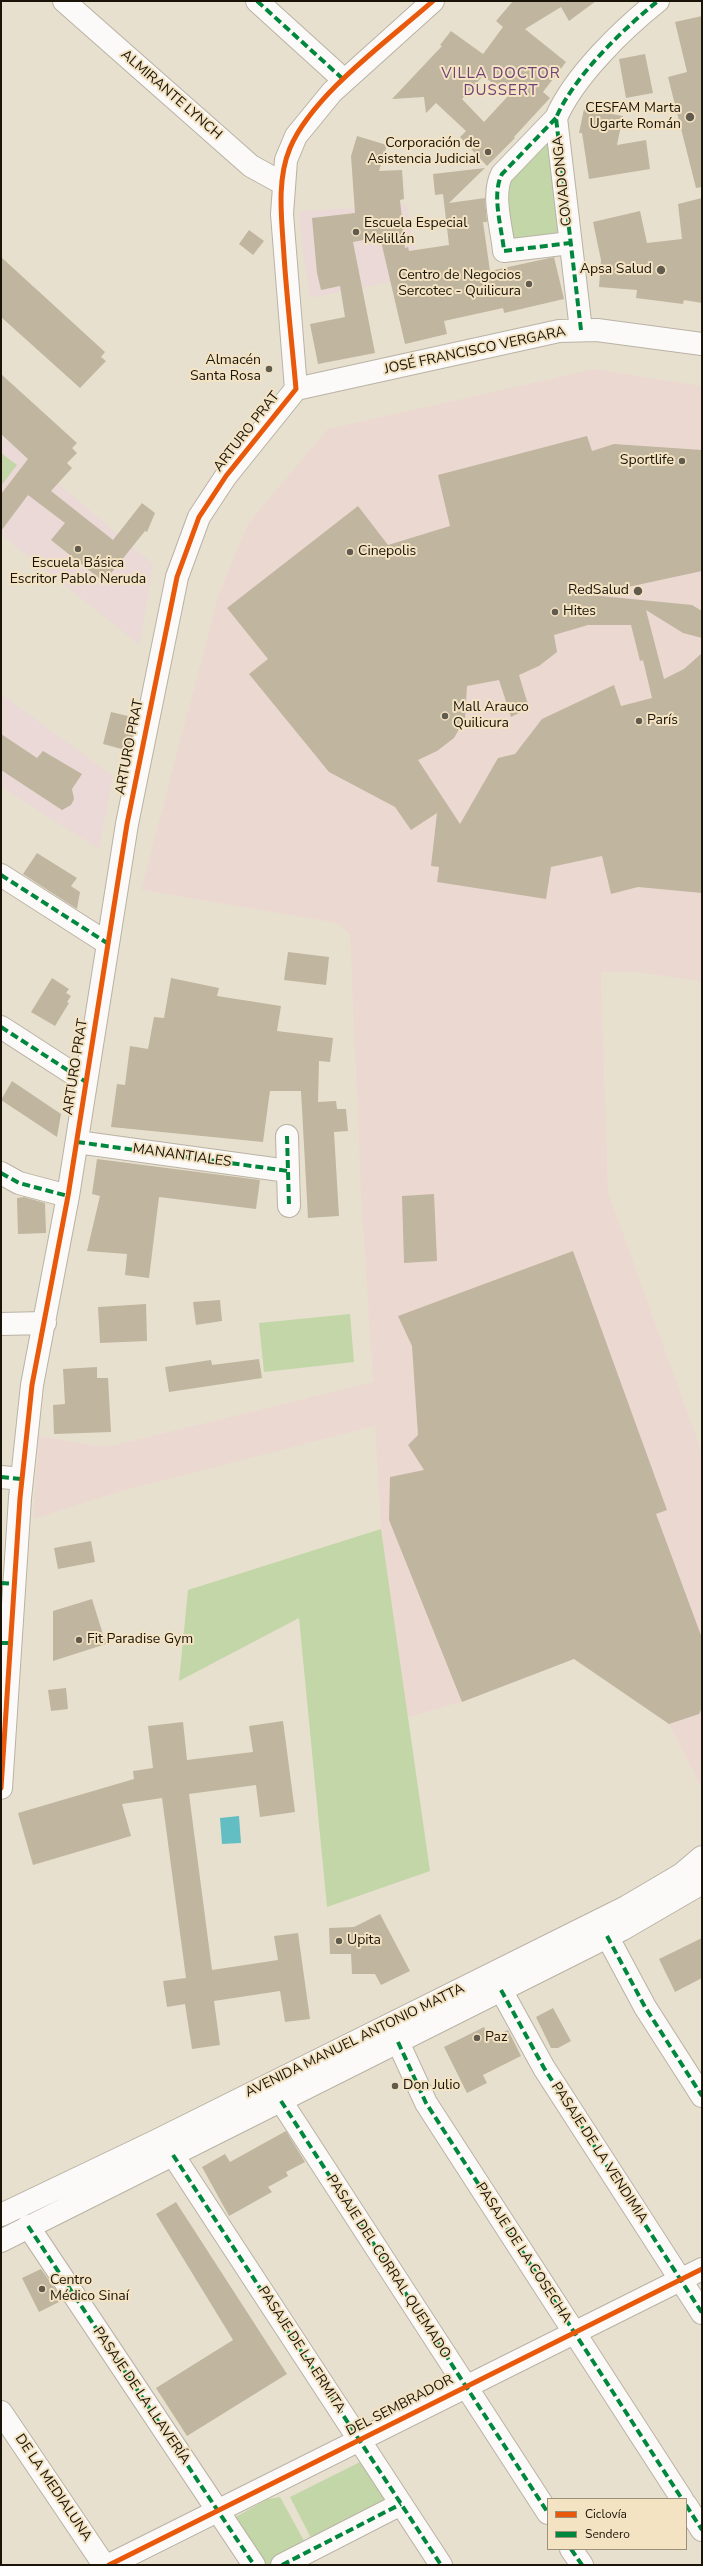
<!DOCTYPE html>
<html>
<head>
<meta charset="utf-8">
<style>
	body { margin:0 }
	#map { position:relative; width:703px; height:2566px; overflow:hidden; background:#e8e0ce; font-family:"Nunito Sans",sans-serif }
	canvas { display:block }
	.frame { position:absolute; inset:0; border:2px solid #191308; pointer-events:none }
	.legend { position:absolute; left:547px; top:2498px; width:140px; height:52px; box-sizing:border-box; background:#f3e3c3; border:1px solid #9c9078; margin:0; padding:5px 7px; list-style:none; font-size:12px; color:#191308 }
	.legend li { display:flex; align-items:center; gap:8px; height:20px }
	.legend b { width:20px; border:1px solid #9c9078 }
</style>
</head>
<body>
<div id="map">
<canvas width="703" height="2566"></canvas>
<div class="frame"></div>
<ul class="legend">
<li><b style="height:5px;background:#e8590c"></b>Ciclovía</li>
<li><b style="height:5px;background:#00873e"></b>Sendero</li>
</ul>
</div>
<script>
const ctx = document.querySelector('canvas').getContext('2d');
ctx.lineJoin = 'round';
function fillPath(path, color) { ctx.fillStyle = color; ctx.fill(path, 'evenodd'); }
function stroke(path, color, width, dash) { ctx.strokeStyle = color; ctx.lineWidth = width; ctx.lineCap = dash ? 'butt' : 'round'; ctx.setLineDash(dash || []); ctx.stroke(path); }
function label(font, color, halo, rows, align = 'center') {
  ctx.font = font + ' "Nunito Sans",sans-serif'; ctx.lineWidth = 4; ctx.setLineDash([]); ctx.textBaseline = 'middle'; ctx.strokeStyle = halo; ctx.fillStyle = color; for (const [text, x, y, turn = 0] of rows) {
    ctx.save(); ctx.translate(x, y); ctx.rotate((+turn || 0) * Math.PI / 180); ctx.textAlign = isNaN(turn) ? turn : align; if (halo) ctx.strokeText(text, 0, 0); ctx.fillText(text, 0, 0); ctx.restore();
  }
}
fillPath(new Path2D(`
	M594,369L702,386V982L638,972H601L608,1192L702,1453V1789L669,1724L574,1659L462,1702L408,1717L381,1529L375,1426L122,1491L33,1519L39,1436L99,1446L115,1445L373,1382L361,1194L350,934L337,923L141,890L219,593L249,522L328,429Z`), '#ebd9d1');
fillPath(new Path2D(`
	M407,205L420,276L311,298L303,253L299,211Z
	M1,435L153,564L140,645L1,535Z
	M1,694L113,776L99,849L1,787Z`), '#ead9d6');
fillPath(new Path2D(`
	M550,137L560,235L510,242L506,186Z
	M1,453L17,465L1,486Z
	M350,1314L354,1362L264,1372L259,1323Z
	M381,1529L430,1871L327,1907L299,1618L179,1681L188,1590Z
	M364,2460L386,2502L312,2540L290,2497Z
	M280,2497L308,2548L277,2565H258L232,2519L268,2499Z`), '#c2d6a8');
fillPath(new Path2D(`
	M239,1816L241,1843L222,1844L220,1818Z`), '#62bec3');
fillPath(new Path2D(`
	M513,1H596L569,21L561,7L525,29L566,62L543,92L550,98L514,137L515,138L487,166L460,137L466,131L436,103L426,113L424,97L392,99L442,46L440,45L451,31L483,54L503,27L496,21ZM483,76L509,95L484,122L462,99Z
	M702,16V187L696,188L668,77L687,72L675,22Z
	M645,54L653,93L626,98L619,59Z
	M584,109L623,116L617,145L646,140L650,169L589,179L582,133H579Z
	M357,136L387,145L379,171L402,170L404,199L400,200L405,248L408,247L409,251L449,245L443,194L435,195L433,174L485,168L449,203L485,198L487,222H483L490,271L554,257L564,299L504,313L503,308L444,321L447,334L405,344L380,237L353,242L375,353L318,364L310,324L345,317L340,286L321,290L317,273L312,218L355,213L351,156Z
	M702,198V303L684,300L683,304L636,298L637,290L599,287L601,260L593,222L640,211L647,243L682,239L678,204Z
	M249,230L264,241L253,255L239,244Z
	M1,257L105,352L101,357L106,361L80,388L1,317Z
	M1,374L77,443L72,448L77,453L67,463L72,468L51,491L113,540L142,503L155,513L147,532L145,531L104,582L51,540L65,523L28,495L1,531V494L28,459L1,434Z
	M587,436L592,451L614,444L702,450V571L591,595L692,605L702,611V638L683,633L646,610L664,679L684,669L702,653V893L638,887L611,894L602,856L551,867L546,899L437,882L439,867L431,866L437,813L411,830L395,807L329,772L249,674L268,659L227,608L358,506L388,545L450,526L438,475ZM588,625H631L640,661L643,660L652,698L621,706L614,685L542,719L515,754L498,758L460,824L418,760L437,751L454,738L465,719L467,686L499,680L511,717L529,708L519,675L539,666L557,652L554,635Z
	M111,712L136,718L129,751L103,744Z
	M1,734L37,758L43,751L82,774L72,789L74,799L71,805L62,810L1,770Z
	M37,853L77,878L71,886L80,892L77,909L23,874Z
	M288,952L329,957L326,985L284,980Z
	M52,978L69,989L66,993L71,996L67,1002L69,1003L55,1026L31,1012Z
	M171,978L219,988L217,996L281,1006L277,1031L333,1038L330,1062L319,1061L318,1102L336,1101L337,1109H346L348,1131L334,1132L339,1216L308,1218L301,1091H270L263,1142L111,1127L117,1084L125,1085L130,1046L148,1049L154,1017L164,1018Z
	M12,1081L61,1114L57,1137L1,1100Z
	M97,1159L260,1180L256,1209L159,1197L149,1278L125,1275L127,1254L87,1251L100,1196L92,1194Z
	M434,1194L437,1261L404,1263L402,1196Z
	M24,1197L45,1203L46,1233L18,1234L17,1198Z
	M573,1251L667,1510L656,1514L702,1638V1708L699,1714L669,1724L574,1659L462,1702L389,1520L390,1477L424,1470L408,1445L418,1435L412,1346L398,1316Z
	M220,1300L222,1321L196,1325L193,1302Z
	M146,1304L147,1341L100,1343L98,1307Z
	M259,1359L262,1378L169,1392L165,1367L211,1360L212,1365Z
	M97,1367V1378H108L111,1432L54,1434L53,1405L65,1404L63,1369Z
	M91,1541L95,1562L58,1569L54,1548Z
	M92,1599L106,1644L53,1661V1611Z
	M66,1688L68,1709L51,1711L48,1690Z
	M283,1721L295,1812L260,1817L256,1785L189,1794L212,1970L278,1960L274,1936L298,1933L310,2019L285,2022L280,1991L214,2001L220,2045L192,2049L185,2004L167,2007L163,1981L186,1978L162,1798L122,1804L131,1836L33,1865L18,1813L134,1779L133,1771L153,1768L148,1726L183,1722L187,1760L253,1752L249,1726Z
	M380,1914L410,1971L381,1985L375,1974H352L351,1954H330L329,1928L354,1927Z
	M702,1938V1978L675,1992L659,1959Z
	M553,2008L571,2041L558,2048H551L536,2017Z
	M484,2027L490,2039L508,2030L521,2056L483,2075L487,2083L467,2093L444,2047Z
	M286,2131L305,2162L286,2172L288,2176L268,2187L272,2192L229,2216L202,2167L225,2154L230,2162Z
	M176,2202L287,2374L187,2436L156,2388L233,2340L156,2214Z
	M41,2269L63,2300L39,2312L22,2278Z`), '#c0b59e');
const minor = new Path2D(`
	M64,1L251,166L282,183
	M257,1L344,80
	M556,118L502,174C491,195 502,228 504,251L570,243
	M581,330L556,118C574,76 623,29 658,1
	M296,389L282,214L286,160L296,136L332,92L433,1
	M296,389L559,331L597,330L702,344
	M1,875L107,943
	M1,1027L86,1082
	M287,1136L289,1206
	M77,1142L288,1171
	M1,1173L19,1183L68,1196
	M1,1324L45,1323
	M1,1477L22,1479
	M1,1788L20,1498L32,1385L68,1196L127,824L177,577L199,517L226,476L296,389
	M607,1936L645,2007L702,2096
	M501,1990L544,2068L702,2313
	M398,2042L426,2103L682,2499
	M281,2101L548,2513
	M173,2155L441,2565
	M28,2226L254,2565
	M1,2412L104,2565
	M686,2505L702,2530
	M571,2549L582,2565
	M109,2565L702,2269
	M282,2565L401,2504`);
const major = new Path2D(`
	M1,2215L156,2141L626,1907L682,1874L702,1857
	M1,2241L623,1929L702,1883`);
stroke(minor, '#b9b2a5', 24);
stroke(major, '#b9b2a5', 24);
stroke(minor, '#fcfaf8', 22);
stroke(major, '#fcfaf8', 22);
stroke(new Path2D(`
	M257,1L344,80
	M556,118L502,174C491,195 502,228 504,251L570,243
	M581,330L556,118C574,76 623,29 658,1
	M1,875L107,943
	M1,1027L86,1082
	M287,1136L289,1206
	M77,1142L288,1171
	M1,1173L19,1183L68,1196
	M1,1477L22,1479
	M1,1583L15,1584
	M1,1643H11
	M607,1936L645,2007L702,2096
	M501,1990L544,2068L702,2313
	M398,2042L426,2103L682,2499
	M281,2101L548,2513
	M173,2155L441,2565
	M28,2226L254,2565
	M686,2505L702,2530
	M571,2549L582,2565
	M282,2565L401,2504`), '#00873e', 4, [8, 4]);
stroke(new Path2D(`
	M1,1788L20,1498L32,1385L68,1196L127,824L177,577L199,517L226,476L296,389C292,344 287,300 284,256C282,221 276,181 290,148C313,94 389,40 433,1
	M109,2565L702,2269`), '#e8590c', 5);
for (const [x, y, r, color] of [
	[690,117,5,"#615b4d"],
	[488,152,4,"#615b4d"],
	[356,232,4,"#615b4d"],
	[661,270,5,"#615b4d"],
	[529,284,4,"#615b4d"],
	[269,369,4,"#615b4d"],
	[682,461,4,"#615b4d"],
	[78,549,4,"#615b4d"],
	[350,552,4,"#615b4d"],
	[638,591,5,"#615b4d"],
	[555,612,4,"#615b4d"],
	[445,716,4,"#615b4d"],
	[639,721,4,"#615b4d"],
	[79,1640,4,"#615b4d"],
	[339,1941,4,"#615b4d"],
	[477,2038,4,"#615b4d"],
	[395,2086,4,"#615b4d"],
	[42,2289,4,"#615b4d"]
]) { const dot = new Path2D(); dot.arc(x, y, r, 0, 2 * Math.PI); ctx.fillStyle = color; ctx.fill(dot); stroke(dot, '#f3e3c3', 1.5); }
label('14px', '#191308', '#f3e3c3', [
	["ALMIRANTE LYNCH",171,95,41],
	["COVADONGA",563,181,-96],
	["JOSÉ FRANCISCO VERGARA",475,351,-12],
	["ARTURO PRAT",247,432,-52],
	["ARTURO PRAT",130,747,-79],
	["ARTURO PRAT",76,1067,-81],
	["MANANTIALES",182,1156,8],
	["AVENIDA MANUEL ANTONIO MATTA",355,2041,-26],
	["PASAJE DE LA VENDIMIA",599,2153,57],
	["PASAJE DE LA COSECHA",523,2253,57],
	["PASAJE DEL CORRAL QUEMADO",388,2267,57],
	["PASAJE DE LA ERMITA",301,2350,57],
	["PASAJE DE LA LLAVERÍA",141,2396,56],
	["DEL SEMBRADOR",400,2406,-27],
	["DE LA MEDIALUNA",53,2488,56]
]);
label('14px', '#191308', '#f3e3c3', [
	["CESFAM Marta",681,109,"right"],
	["Ugarte Román",681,125,"right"],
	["Corporación de",480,144,"right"],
	["Asistencia Judicial",480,160,"right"],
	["Escuela Especial",364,224],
	["Melillán",364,240],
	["Apsa Salud",652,270,"right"],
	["Centro de Negocios",521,276,"right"],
	["Sercotec - Quilicura",521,292,"right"],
	["Almacén",261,361,"right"],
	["Santa Rosa",261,377,"right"],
	["Sportlife",674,461,"right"],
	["Cinepolis",358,552],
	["Escuela Básica",78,564,"center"],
	["Escritor Pablo Neruda",78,580,"center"],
	["RedSalud",629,591,"right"],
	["Hites",563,612],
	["Mall Arauco",453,708],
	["Quilicura",453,724],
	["París",647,721],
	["Fit Paradise Gym",87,1640],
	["Upita",347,1941],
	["Paz",485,2038],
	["Don Julio",403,2086],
	["Centro",50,2281],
	["Médico Sinaí",50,2297]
], 'left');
ctx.letterSpacing = '1px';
label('15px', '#6f4277', '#f3e3c3', [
	["VILLA DOCTOR",501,74],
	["DUSSERT",501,91]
]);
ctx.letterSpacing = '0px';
</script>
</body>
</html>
